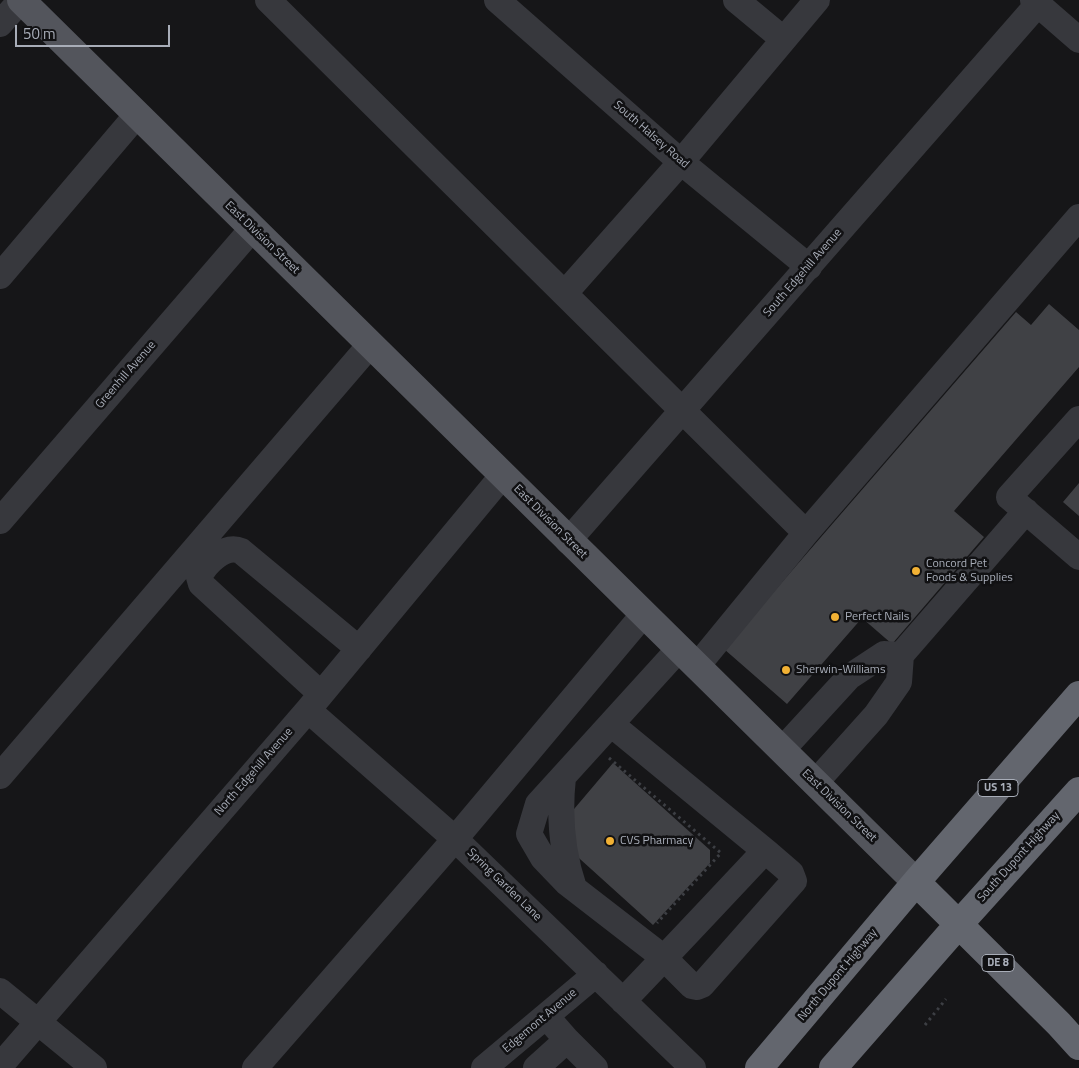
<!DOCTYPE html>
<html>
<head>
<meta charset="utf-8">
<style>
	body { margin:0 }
	#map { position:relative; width:1079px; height:1068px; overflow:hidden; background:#161618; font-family:"Titillium Web",sans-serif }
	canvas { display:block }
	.scale { position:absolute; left:15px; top:25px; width:155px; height:22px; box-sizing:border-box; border:2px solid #a8adb8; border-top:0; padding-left:6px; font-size:15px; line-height:18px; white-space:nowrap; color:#a8adb8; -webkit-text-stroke:4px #111113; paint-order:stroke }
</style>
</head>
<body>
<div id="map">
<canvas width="1079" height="1068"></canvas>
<div class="scale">50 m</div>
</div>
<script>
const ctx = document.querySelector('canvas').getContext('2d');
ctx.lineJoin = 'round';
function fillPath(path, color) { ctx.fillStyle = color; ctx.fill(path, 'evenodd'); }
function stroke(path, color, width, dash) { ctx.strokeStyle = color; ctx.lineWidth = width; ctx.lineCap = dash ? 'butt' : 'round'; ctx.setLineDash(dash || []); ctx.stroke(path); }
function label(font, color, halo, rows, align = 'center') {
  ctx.font = font + ' "Titillium Web",sans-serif'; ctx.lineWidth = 5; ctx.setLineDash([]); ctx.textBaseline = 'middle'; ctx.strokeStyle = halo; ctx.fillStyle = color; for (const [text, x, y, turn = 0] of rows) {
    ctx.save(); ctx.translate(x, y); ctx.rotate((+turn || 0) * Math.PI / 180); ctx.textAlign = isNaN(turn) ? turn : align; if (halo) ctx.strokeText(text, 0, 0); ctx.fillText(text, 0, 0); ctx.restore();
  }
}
fillPath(new Path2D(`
	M1049,304L1079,330V367L954,511L984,537L892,644L862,618L787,704L724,649L1016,312L1031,325Z
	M1079,483V516L1063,502Z
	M613,763L710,850V863L653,925L570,850L569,815Z`), '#404145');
stroke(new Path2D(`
	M609,758L721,853L657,923
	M925,1025L946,999`), '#3d3f44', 3, [2.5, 4]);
stroke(new Path2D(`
	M268,0L806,533
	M497,0L681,162L809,267
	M736,0L783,39
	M1033,0L1079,40
	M0,24L21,0
	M0,276L136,116
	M565,293L681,162L817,0
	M1079,419L1009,497L1079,557
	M0,521L252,229
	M568,541L1038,4
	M697,666L806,533L1079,217
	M321,694L201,584L199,577C206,563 225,544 241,551L359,649
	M308,710L455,839L693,1068
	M611,724L769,854
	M782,750L849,677L884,654L901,655
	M0,776L370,345
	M563,777C559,814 562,853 574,888
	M815,783L876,715L899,682L901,655L1026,511
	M0,991L94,1068
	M623,1001C670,952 715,904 761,855L769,854L791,873L794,881L702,985L697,987L692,986L664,958L567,883L543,858L529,834L538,804L679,649
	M567,1040L595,1068
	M0,1066L308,710L503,475
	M255,1068L455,839L643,615
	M484,1068L596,974
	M536,1068L567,1040L546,1016`), '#37383d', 26);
stroke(new Path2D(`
	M21,0L916,882`), '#53555c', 28);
stroke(new Path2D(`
	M916,882L1059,1024L1079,1046
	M759,1068L916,882L1079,695
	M833,1068L959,924L1079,791`), '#63666e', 28);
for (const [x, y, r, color] of [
	[916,571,5,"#f2b134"],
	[835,617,5,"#f2b134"],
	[786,670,5,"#f2b134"],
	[610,841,5,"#f2b134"]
]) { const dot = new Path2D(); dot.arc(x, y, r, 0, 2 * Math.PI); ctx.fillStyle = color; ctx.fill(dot); stroke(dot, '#111113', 2); }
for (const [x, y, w] of [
	[998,788,40],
	[998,963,32]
]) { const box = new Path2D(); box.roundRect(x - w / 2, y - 8.5, w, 17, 4); ctx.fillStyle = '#111113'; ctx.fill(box); stroke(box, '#a8adb8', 1); }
label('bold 11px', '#a8adb8', null, [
	["US 13",998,788],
	["DE 8",998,963]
]);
label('12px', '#a8adb8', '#111113', [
	["South Halsey Road",651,135,41],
	["East Division Street",262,238,44],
	["South Edgehill Avenue",803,273,-49],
	["Greenhill Avenue",126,375,-49],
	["East Division Street",550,522,45],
	["North Edgehill Avenue",254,772,-49],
	["East Division Street",839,806,44],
	["South Dupont Highway",1019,857,-48],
	["Spring Garden Lane",504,885,44],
	["North Dupont Highway",838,975,-50],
	["Edgemont Avenue",540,1021,-40]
]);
label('12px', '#a8adb8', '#111113', [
	["Concord Pet",926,564],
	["Foods & Supplies",926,578],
	["Perfect Nails",845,617],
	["Sherwin-Williams",796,670],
	["CVS Pharmacy",620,841]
], 'left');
</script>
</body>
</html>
